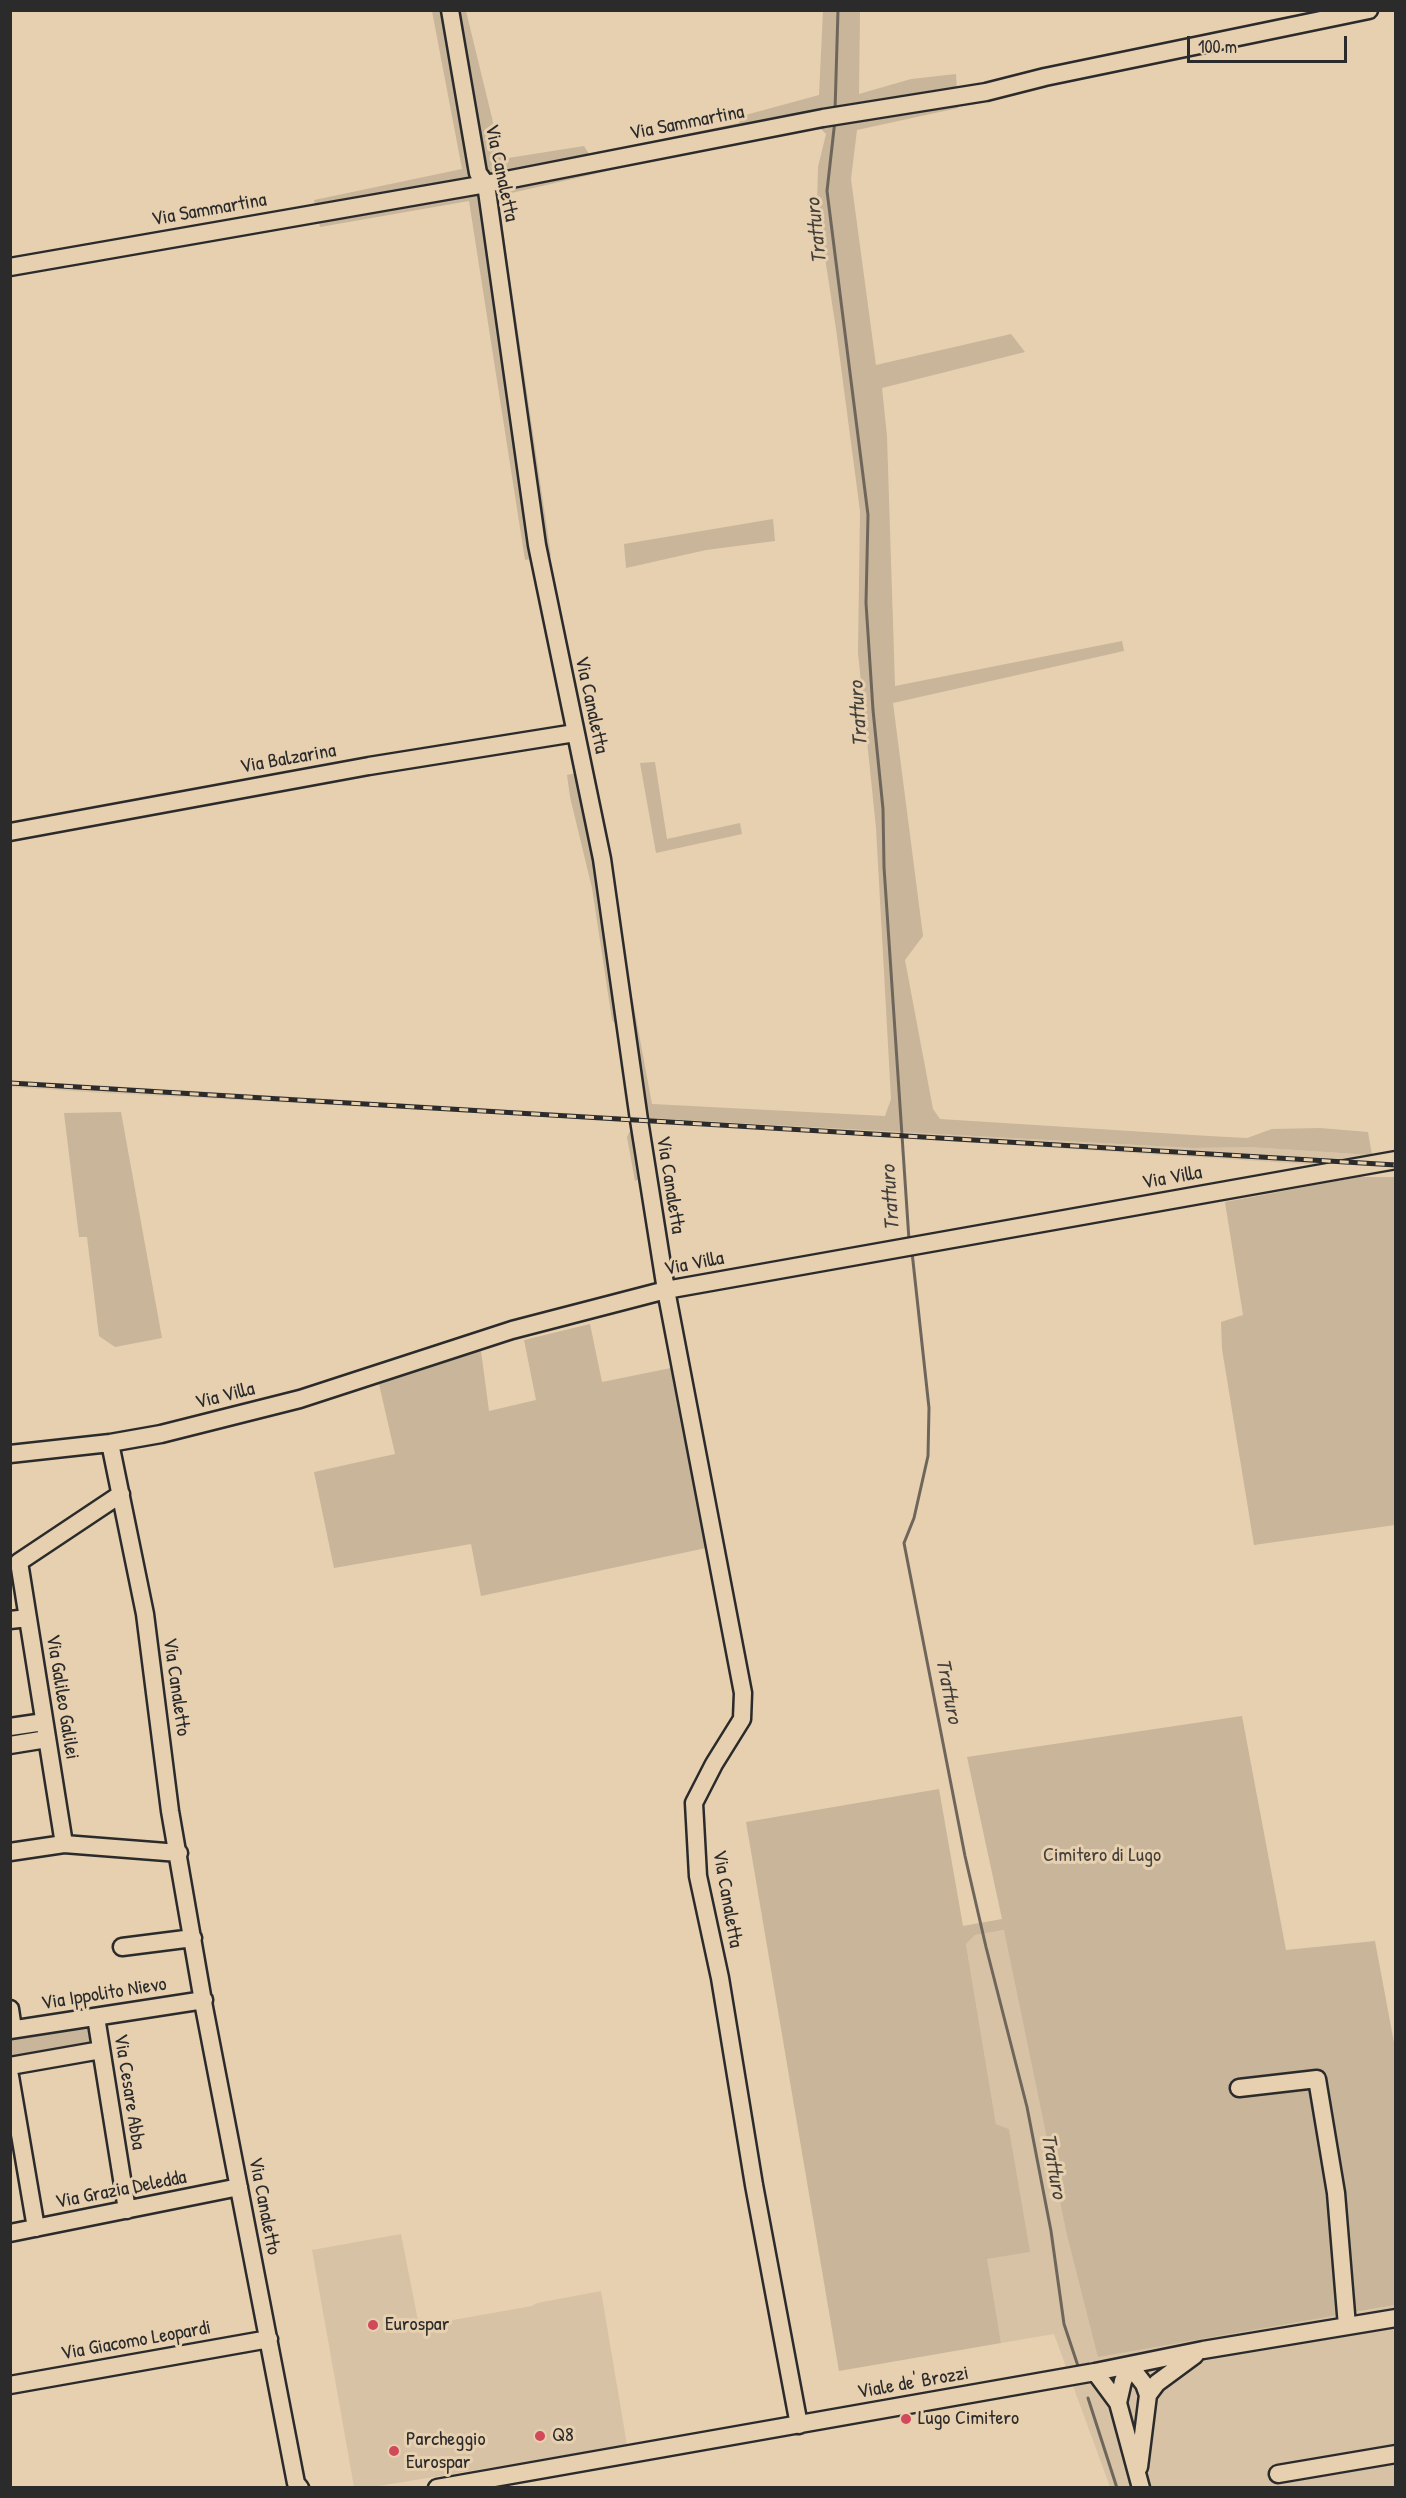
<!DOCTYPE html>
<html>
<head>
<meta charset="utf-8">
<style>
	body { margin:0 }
	#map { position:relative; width:1406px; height:2498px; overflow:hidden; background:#e7d0b0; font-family:"Patrick Hand",sans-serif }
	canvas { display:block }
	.frame { position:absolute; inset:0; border:12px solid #2b2b2b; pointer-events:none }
	.scale { position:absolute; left:1187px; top:36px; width:160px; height:27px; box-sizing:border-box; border:3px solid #2b2b2b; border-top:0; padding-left:8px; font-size:18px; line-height:21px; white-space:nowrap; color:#2b2b2b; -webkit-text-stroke:4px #e7d0b0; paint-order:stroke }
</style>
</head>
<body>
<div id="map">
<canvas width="1406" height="2498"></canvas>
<div class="frame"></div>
<div class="scale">100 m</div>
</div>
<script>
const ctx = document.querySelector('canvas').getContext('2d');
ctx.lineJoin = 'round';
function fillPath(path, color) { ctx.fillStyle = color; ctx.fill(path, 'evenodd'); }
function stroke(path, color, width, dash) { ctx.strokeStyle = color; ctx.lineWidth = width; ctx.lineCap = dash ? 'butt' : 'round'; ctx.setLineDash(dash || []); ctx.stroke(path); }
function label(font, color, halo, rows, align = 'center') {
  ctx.font = font + ' "Patrick Hand",sans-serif'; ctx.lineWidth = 6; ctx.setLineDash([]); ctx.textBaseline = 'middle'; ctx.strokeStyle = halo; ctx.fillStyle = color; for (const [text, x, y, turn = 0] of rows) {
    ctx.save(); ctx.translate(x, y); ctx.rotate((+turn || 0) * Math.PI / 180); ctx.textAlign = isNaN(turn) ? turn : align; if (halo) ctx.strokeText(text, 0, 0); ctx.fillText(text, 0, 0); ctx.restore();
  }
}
fillPath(new Path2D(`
	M10,1080L635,1117V1121L87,1092L11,1087Z
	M645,1118L1193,1148L1249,1147L1372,1155L1320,1165L646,1122Z
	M1005,1930L1036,2075L1359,2312L1395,2305V2487H1110L1054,2334L1001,2343L986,2259L1029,2252L1009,2129L996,2124L966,1944L975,1935Z
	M401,2234L419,2326L532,2306L537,2303L601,2291L627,2445L373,2487H354L312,2250Z`), '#d7c2a5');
fillPath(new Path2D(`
	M432,11H466L502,159L584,146L589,154L739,123L742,116L819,95L823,11H860L859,94L911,79L956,74L958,108L857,130L851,179L876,365L1011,334L1025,352L882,388L887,436L895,686L1122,641L1124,651L893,703L923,936L905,960L933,1109L940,1119L1209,1136L1247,1138L1272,1129L1320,1128L1368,1132L1372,1155L1249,1147L1193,1148L646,1118L655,1173L635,1181L627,1137L635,1121L621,1031L612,1020L592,888L570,797L567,775L590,770L652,1104L885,1116L891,1099L876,828L858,653L860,511L836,329L817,206L818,167L826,134L820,128L713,147L498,196L551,556L525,560L469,201L320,227L314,200L462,169Z
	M773,519L775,541L706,550L626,568L624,544Z
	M655,762L667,839L740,823L742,834L656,853L640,763Z
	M121,1112L162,1338L115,1347L99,1336L87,1237H79L64,1113Z
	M1358,1177H1395V1525L1254,1545L1222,1349L1221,1322L1243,1315L1225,1202Z
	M590,1324L602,1382L671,1368L706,1548L481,1596L471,1544L334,1568L314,1472L395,1454L379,1384L481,1351L489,1411L536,1400L524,1340Z
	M1242,1716L1286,1950L1375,1941L1395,2048V2305L1098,2357L1067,2235L1004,1930L975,1935L966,1944L996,2124L1009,2129L1030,2252L987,2259L1001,2343L839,2371L746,1822L939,1789L963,1926L1002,1919L967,1757Z
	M93,2023L97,2048L10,2060V2037Z`), '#c8b59a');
stroke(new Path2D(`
	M835,111L838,10
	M835,120L827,191L868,515L866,603L873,710L883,809L884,867L909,1240
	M912,1252L929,1408L928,1456L914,1518L904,1543L965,1856L986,1947L1027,2107L1051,2231L1064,2324L1078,2366
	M1088,2398L1117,2488`), '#6f665b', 3);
const minor = new Path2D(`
	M450,10L478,173L486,184L537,545L602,859L639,1120L666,1290L743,1693L742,1719L714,1764L694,1803L698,1876L720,1978L754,2185L799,2425
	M10,267L486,184L823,118L986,92L1045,77L1369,10
	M10,832L369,766L575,733
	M110,1443L145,1614L170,1811L204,2007L296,2483L300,2488
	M10,1454L110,1443L161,1434L300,1399L512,1330L666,1290L1396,1160
	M10,1620L28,1618
	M10,1727L44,1722
	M10,1745L47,1739
	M64,1844L19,1562L121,1494
	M10,1852L64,1844L179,1853
	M122,1947L193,1938
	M10,2009L13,2029
	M96,2017L127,2210
	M10,2030L204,2000
	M10,2066L101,2050
	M10,2076L36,2228
	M1239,2088L1317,2079L1336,2193L1347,2326
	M10,2233L239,2187
	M1130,2366L1144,2384L1148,2395L1139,2467
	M1095,2372L1118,2403L1141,2488
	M10,2385L269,2339
	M1148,2395L1157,2383L1195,2355
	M1118,2403L1123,2381L1130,2366
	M1278,2474L1396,2454
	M437,2488L1095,2372L1203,2350L1396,2318`);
stroke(minor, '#2b2b2b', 21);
stroke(minor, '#e7d0b0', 16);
const rail = new Path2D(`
	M10,1083L1396,1165`);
stroke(rail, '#2b2b2b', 5);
stroke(rail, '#e7d0b0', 3, [9]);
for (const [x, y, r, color] of [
	[373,2325,6,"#d1495b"],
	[906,2419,6,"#d1495b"],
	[540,2436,6,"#d1495b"],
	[394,2451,6,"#d1495b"]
]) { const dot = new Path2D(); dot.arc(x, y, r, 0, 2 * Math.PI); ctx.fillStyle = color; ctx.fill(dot); stroke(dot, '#e7d0b0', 2); }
label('20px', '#2b2b2b', '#e7d0b0', [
	["Via Sammartina",687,123,-11],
	["Via Canaletta",501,173,78],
	["Via Sammartina",209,210,-10],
	["Via Canaletta",591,705,78],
	["Via Balzarina",288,759,-10],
	["Via Villa",1172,1178,-10],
	["Via Canaletta",670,1185,81],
	["Via Villa",694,1264,-11],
	["Via Villa",225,1396,-14],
	["Via Canaletto",176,1687,82],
	["Via Galileo Galilei",62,1697,81],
	["Via Canaletta",727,1899,80],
	["Via Ippolito Nievo",104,1994,-9],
	["Via Cesare Abba",129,2092,81],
	["Via Grazia Deledda",121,2190,-11],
	["Via Canaletto",264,2206,79],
	["Via Giacomo Leopardi",136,2341,-10],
	["Viale de' Brozzi",913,2383,-10]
]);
label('20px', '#43403c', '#e7d0b0', [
	["Cimitero di Lugo",1102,1856]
]);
label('20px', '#2b2b2b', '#e7d0b0', [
	["Eurospar",385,2325],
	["Lugo Cimitero",918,2419],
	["Q8",552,2436],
	["Parcheggio",406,2440],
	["Eurospar",406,2463]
], 'left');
label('italic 21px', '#423f3b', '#e7d0b0', [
	["Tratturo",817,231,-96],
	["Tratturo",859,714,-94],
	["Tratturo",891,1198,-94],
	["Tratturo",948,1691,79],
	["Tratturo",1053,2166,80]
]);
</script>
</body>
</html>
